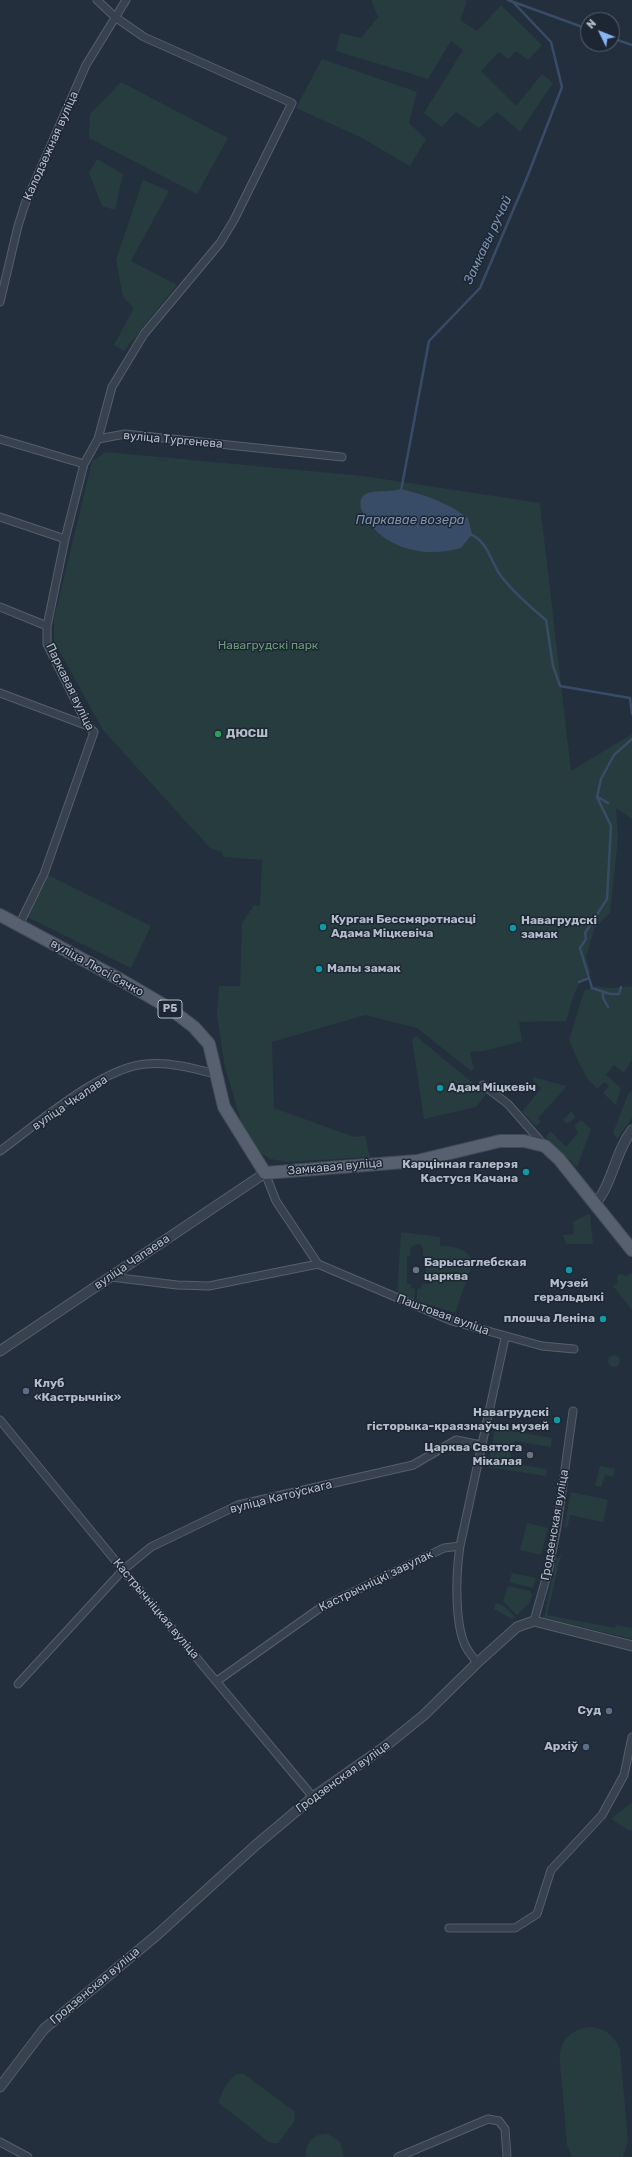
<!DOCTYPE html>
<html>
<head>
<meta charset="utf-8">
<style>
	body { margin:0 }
	#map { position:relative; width:632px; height:2157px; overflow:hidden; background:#242f3e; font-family:Rubik,sans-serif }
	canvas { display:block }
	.north { position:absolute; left:580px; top:12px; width:40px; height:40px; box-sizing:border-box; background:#1d2633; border:1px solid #59626f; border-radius:50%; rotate:313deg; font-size:11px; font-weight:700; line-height:16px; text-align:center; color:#b4bcc9 }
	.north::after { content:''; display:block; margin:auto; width:14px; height:18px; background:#8ab4f8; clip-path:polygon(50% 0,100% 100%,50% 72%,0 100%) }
</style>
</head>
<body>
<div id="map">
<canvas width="632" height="2157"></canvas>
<div class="north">N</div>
</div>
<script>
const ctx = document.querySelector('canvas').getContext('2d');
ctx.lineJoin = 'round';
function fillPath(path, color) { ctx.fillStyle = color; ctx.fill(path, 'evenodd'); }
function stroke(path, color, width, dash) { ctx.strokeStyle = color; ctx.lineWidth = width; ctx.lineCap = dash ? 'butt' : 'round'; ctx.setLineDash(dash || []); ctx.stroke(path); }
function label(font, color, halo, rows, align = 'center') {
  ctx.font = font + ' Rubik,sans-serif'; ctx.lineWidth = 3; ctx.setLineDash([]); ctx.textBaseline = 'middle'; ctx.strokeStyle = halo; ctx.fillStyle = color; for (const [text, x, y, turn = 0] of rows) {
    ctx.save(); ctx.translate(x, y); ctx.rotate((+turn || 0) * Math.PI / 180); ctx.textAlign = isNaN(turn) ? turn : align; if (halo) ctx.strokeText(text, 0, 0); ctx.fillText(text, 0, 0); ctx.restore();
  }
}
fillPath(new Path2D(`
	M371,0H464L467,1L460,20L477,31L501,5L542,45L528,60L516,51L508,59L499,52L481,71L516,106L542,74L553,83L520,132L497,112L479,128L456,112L442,127L424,113L463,50L451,41L428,79L336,51L340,33L361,38L378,17Z
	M322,59L417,92L409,123L426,139L410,166L360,137L296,108Z
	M121,82L228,138L197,194L89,138L90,114Z
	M97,159L123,174L115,210L102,206L89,173Z
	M143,180L169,191L131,261L177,285L124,351L114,345L134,308L123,297L116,260Z
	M106,452L363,476L540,503L571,771L632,734V819L616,808L618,839L610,913L595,927L586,957L591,973C574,982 572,1004 566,1021L519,1022L522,1041L484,1051L470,1052L474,1069L471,1071L417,1028L365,1015L272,1042L274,1108L354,1137L365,1136L370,1157L286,1162L271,1159L257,1151L245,1135L225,1067L217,1016L219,986H240L242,923L254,905L260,906L262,860L223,857L222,852L210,848L103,730L54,641V619L92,461Z
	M48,875L151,926L131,968L27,917Z
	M595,986L611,988L632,986V1060L624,1073L614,1065L606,1075L621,1088L616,1105L603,1093L609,1086L604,1082L597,1089L587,1078L578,1061L569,1040L584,991Z
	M416,1036L486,1094L476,1107L424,1119L412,1039Z
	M533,1077L566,1086L568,1085L538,1118L541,1122L536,1126L522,1112L541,1088L533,1080Z
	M632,1090V1118L618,1138H616L613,1133L628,1094Z
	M572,1111L575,1118L567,1124L563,1120Z
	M581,1120L591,1129L577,1167L546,1137L550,1131L566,1147L578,1133L574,1126Z
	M588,1214H590L593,1244H566L563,1235L574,1234L573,1222Z
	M401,1232L440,1237V1246C456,1247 465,1247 473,1262L455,1313L417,1301V1289L421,1288L422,1284H431L432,1279H426V1257L423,1256V1248L420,1244L414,1245L410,1248V1256L407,1257V1284H411V1288L415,1289L414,1300L397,1295Z
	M631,1273L632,1275V1310L613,1286L618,1283L617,1277L619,1274L627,1276Z
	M608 1361a6 6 0 1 1 12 0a6 6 0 1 1-12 0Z
	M495,1428L552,1438L551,1447L515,1441L514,1446L510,1449L512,1463L547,1469L546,1476L488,1467Z
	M600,1466L615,1469L613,1477L605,1475L601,1487L595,1486Z
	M571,1492L608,1500L603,1522L570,1515L567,1528L564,1527Z
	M527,1523L548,1528L541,1555L520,1550Z
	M561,1555L547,1615L615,1628L616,1625L632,1628V1639L544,1618L556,1559Z
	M512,1573L536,1578L533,1588L509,1582Z
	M508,1586L530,1591L532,1596L529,1604L517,1615L503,1601Z
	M496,1603L504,1606L515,1617L512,1619L494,1609Z
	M632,1802V1830H628L611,1819Z
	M588,2027C604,2027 614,2035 620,2049L628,2141L623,2157H572L567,2145L560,2063C558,2043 569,2030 588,2027Z
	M238,2074H244L295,2112L294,2122L278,2143H272L266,2140L219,2103C219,2094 230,2077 238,2074Z
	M328,2134L340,2142L344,2157H306C305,2143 313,2133 328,2134Z`), '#263c3f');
fillPath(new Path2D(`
	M401,489C425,495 447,502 468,518L472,534L461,548C423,559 378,548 361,509C357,489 376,492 388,491C392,491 396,490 401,489Z`), '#394c67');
stroke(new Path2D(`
	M508,0L588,29
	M612,38L632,45
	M401,491L429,341L480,288L526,180L562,87L551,42L513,2
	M470,534C488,541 491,563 501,576C514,593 529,606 546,620L553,666L560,686L630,698L632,714
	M598,797L608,803
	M589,978L592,988L610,994H619L621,987
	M579,982L589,978L580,948L586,939L585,933L607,899L611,826L597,797L601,779L614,755L632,739
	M603,992V998L608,1007`), '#394c67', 2.5);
const minor = new Path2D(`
	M97,0L115,17L144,37L292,103L234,220L220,243L144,334L112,387L98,439
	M0,302L18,226L25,204L86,65L126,0
	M0,439L84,464L98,439L125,434L342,457
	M0,517L65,539
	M0,607L47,626
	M0,693L88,726
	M19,925L44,874L94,732L88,726L47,644V626L65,539L84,464
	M483,1085L508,1104L543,1144
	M0,1151C36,1125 102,1067 146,1064C169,1062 193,1068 215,1074
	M265,1173L276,1201L318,1264L452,1321L542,1346L574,1349
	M111,1277L177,1285L209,1286L318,1264
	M0,1420L123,1570L313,1797
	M534,1621L549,1568L557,1527L573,1411
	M477,1663C474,1658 469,1653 466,1647C454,1624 456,1572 460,1546L505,1338
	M217,1681L320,1608L444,1548L460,1546
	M18,1684L123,1570L151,1547L238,1505L413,1465L456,1440L481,1445
	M449,1928H515L537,1914L551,1870L602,1815L624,1775L632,1737
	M0,2142L28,2157
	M398,2157L488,2119L499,2121L505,2129L507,2157`);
const tertiary = new Path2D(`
	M595,1204C613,1183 615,1152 632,1130
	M0,1351L265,1173
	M0,2087L44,2029L157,1935L256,1845L313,1797L387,1745L424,1715L477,1663L517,1627L534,1621L632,1646`);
const primary = new Path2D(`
	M0,915L121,980L169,1008L194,1027L209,1044L224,1107L265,1173L417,1161L500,1141H524L545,1146L559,1159L632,1250`);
stroke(minor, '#565f6c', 9);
stroke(tertiary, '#565f6c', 11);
stroke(primary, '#414a57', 14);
stroke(minor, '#38414e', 7);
stroke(tertiary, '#38414e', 9);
stroke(primary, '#56606e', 12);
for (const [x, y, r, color] of [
	[218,734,4,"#2e9e5b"],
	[323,927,4,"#0f9aa8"],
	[513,928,4,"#0f9aa8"],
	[319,969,4,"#0f9aa8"],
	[440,1088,4,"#0f9aa8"],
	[526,1172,4,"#0f9aa8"],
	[416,1270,4,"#6b7280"],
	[569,1270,4,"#0f9aa8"],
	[603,1319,4,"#0f9aa8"],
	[26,1391,4,"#5c6f8a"],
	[557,1420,4,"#0f9aa8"],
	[530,1455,4,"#6b7280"],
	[609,1711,4,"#5c6f8a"],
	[586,1747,4,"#5c6f8a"]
]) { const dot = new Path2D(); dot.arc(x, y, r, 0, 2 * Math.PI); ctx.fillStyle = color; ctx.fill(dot); stroke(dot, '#1d2633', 1.5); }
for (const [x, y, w] of [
	[170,1009,24]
]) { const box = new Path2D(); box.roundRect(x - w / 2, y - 9, w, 18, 3); ctx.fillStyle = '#1d2633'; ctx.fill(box); stroke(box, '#b4bcc9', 1); }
label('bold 11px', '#b4bcc9', null, [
	["Р5",170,1009]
]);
label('12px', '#b4bcc9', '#1d2633', [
	["Калодзежная вуліца",51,146,-66],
	["вуліца Тургенева",173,440,5],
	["Паркавая вуліца",70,687,64],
	["вуліца Люсі Сячко",97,968,29],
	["вуліца Чкалава",70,1103,-34],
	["Замкавая вуліца",335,1167,-5],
	["вуліца Чапаева",132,1262,-34],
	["Паштовая вуліца",443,1315,20],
	["вуліца Катоўскага",281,1497,-14],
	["Гродзенская вуліца",555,1525,-80],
	["Кастрычніцкі завулак",376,1581,-26],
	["Кастрычніцкая вуліца",156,1609,50],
	["Гродзенская вуліца",343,1777,-36],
	["Гродзенская вуліца",95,1986,-40]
]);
label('12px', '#6b9a76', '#1d2633', [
	["Навагрудскі парк",268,646]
]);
label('bold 12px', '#b4bcc9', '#1d2633', [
	["ДЮСШ",226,734],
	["Курган Бессмяротнасці",331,920],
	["Адама Міцкевіча",331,934],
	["Навагрудскі",521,921],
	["замак",521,935],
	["Малы замак",327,969],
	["Адам Міцкевіч",448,1088],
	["Карцінная галерэя",518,1165,"right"],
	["Кастуся Качана",518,1179,"right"],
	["Барысаглебская",424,1263],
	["царква",424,1277],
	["Музей",569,1284,"center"],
	["геральдыкі",569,1298,"center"],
	["плошча Леніна",595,1319,"right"],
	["Клуб",34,1384],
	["«Кастрычнік»",34,1398],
	["Навагрудскі",549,1413,"right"],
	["гісторыка-краязнаўчы музей",549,1427,"right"],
	["Царква Святога",522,1448,"right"],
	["Мікалая",522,1462,"right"],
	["Суд",601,1711,"right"],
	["Архіў",578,1747,"right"]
], 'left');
label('italic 13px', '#7c92b1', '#1d2633', [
	["Замкавы ручай",488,240,-65],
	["Паркавае возера",410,520]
]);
</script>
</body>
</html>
